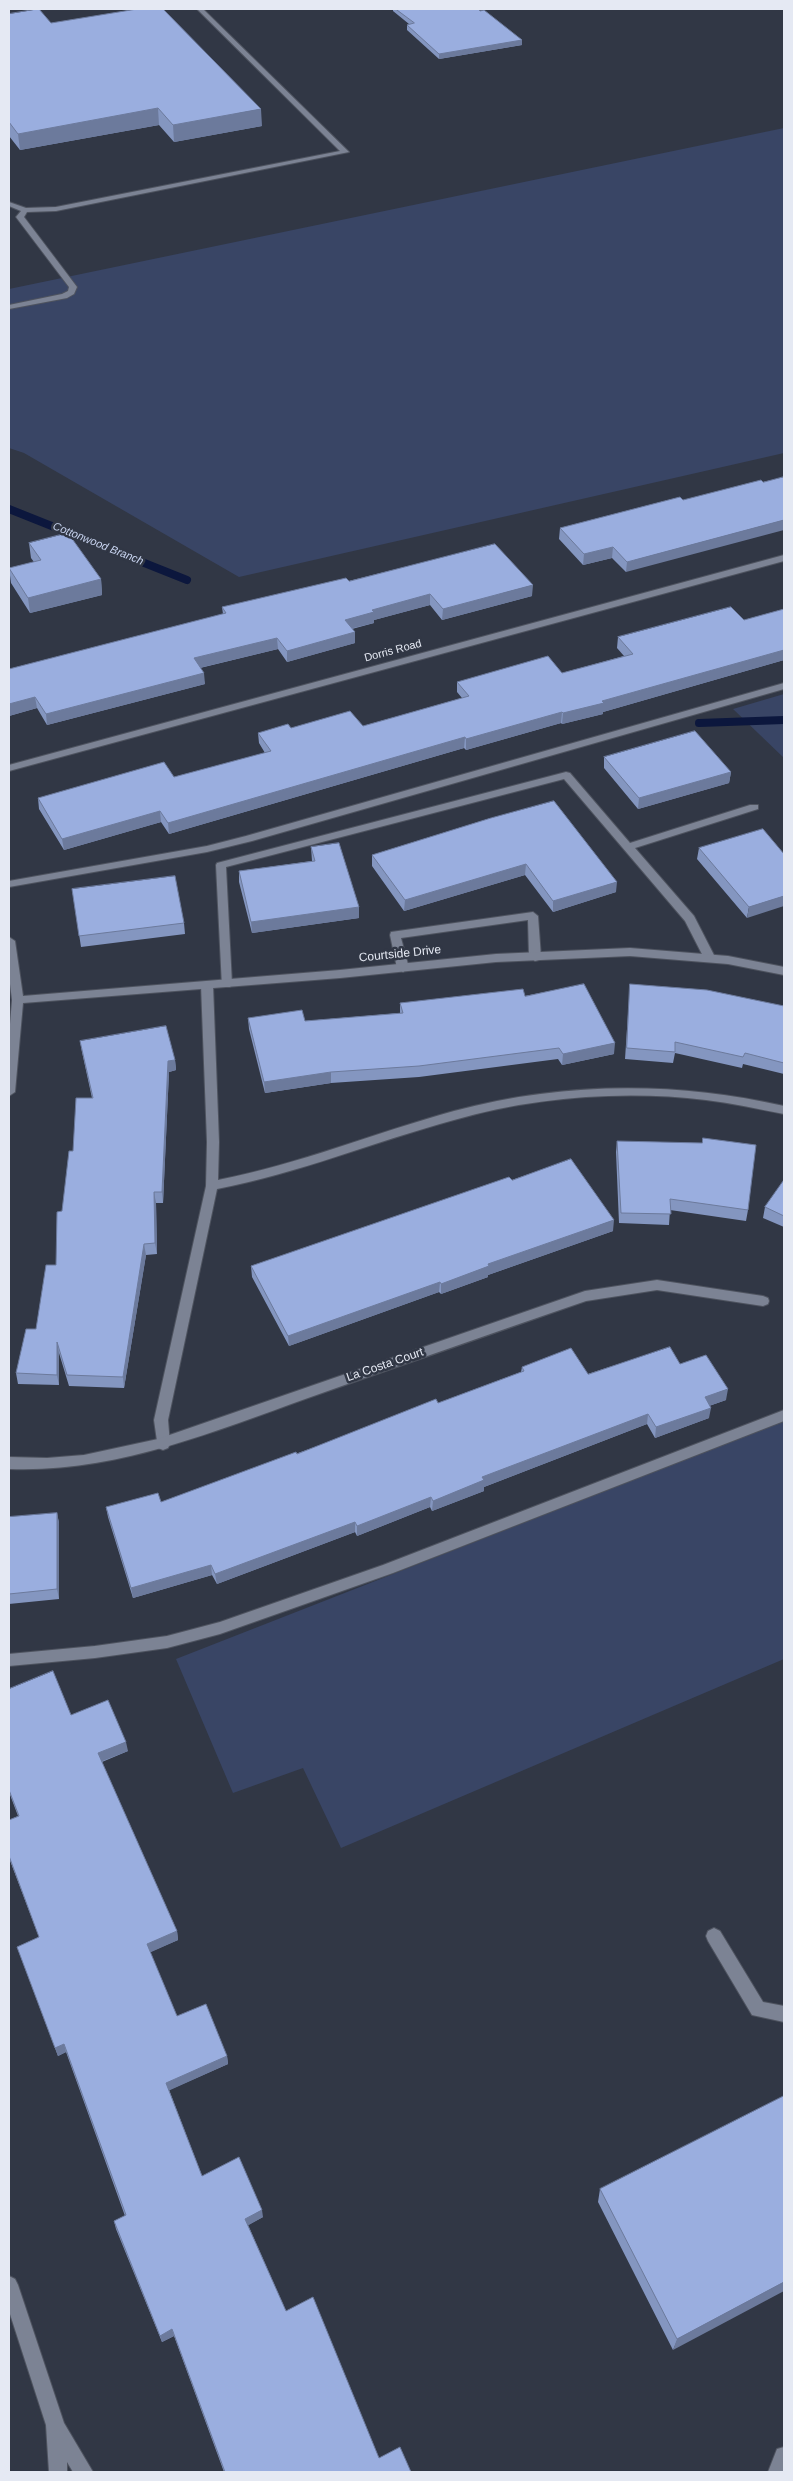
<!DOCTYPE html>
<html>
<head>
<meta charset="utf-8">
<style>
	body { margin:0 }
	#map { position:relative; width:793px; height:2481px; overflow:hidden; background:#313745; font-family:Helvetica,sans-serif }
	canvas { display:block }
	.frame { position:absolute; inset:0; border:10px solid #e5e9f3; pointer-events:none }
</style>
</head>
<body>
<div id="map">
<canvas width="793" height="2481"></canvas>
<div class="frame"></div>
</div>
<script>
const ctx = document.querySelector('canvas').getContext('2d');
ctx.lineJoin = 'round';
function fillPath(path, color) { ctx.fillStyle = color; ctx.fill(path, 'evenodd'); }
function stroke(path, color, width, dash) { ctx.strokeStyle = color; ctx.lineWidth = width; ctx.lineCap = dash ? 'butt' : 'round'; ctx.setLineDash(dash || []); ctx.stroke(path); }
function label(font, color, halo, rows, align = 'center') {
  ctx.font = font + ' Helvetica,sans-serif'; ctx.lineWidth = 5; ctx.setLineDash([]); ctx.textBaseline = 'middle'; ctx.strokeStyle = halo; ctx.fillStyle = color; for (const [text, x, y, turn = 0] of rows) {
    ctx.save(); ctx.translate(x, y); ctx.rotate((+turn || 0) * Math.PI / 180); ctx.textAlign = isNaN(turn) ? turn : align; if (halo) ctx.strokeText(text, 0, 0); ctx.fillText(text, 0, 0); ctx.restore();
  }
}
fillPath(new Path2D(`
	M784,128V453L239,577L24,453L9,448V289Z
	M784,694V758L733,709Z
	M784,1421V1659L341,1848L303,1768L233,1793L176,1659Z`), '#394565');
stroke(new Path2D(`
	M9,509L187,580
	M699,723L784,720`), '#0c173d', 8);
const service = new Path2D(`
	M197,9H203L349,152L56,211L27,212L24,217L77,287L74,294L67,298L9,309V305L62,294L68,291L69,287L16,217L21,211L9,206V202L26,208L56,207L340,151Z
	M784,683V689L252,841L207,852L9,887V881L207,846L246,836Z
	M566,772L570,773L630,843L750,805H758V809L635,848L694,916L716,959L714,962H706L685,921L564,779L226,867L232,984L230,987H222L216,865L217,863Z
	M533,912L538,916L541,957L539,960L535,961L529,957L528,920L401,938L409,968L403,972L397,968L390,935L391,932Z
	M207,981L213,985L219,1142L218,1180C300,1164 374,1133 454,1111C562,1082 675,1081 784,1106V1114C758,1109 732,1103 706,1100C623,1090 534,1097 454,1120C373,1142 300,1173 217,1189L168,1420L170,1444L168,1448L163,1450L158,1448L154,1420L206,1186L207,1142L201,985Z
	M784,1410V1421L393,1573L220,1634L167,1648L95,1658L9,1666V1654L95,1646L167,1636L220,1622L383,1565Z
	M714,1928L720,1931L763,2002L784,2006V2022L752,2015L708,1941L706,1936L708,1931Z
	M784,2447V2472H768L777,2449Z`);
const minor = new Path2D(`
	M784,555V561L9,771V765Z
	M9,937L15,941L23,996L340,970L496,954L630,948L728,956L784,967V975L728,964L630,956L496,962L340,978L23,1003L15,1092L9,1096V1036L12,1000L9,976Z
	M657,1280L763,1296L768,1298L769,1301L768,1304L763,1306L657,1290L586,1301C493,1333 400,1365 308,1398C210,1433 114,1473 9,1469V1457L47,1458L84,1455L158,1439L585,1291Z
	M9,2276L15,2279L18,2285L64,2423L93,2472H73L67,2462V2472H49L46,2425L9,2311Z`);
stroke(service, '#4e535f', 2);
stroke(minor, '#4e535f', 2);
fillPath(service, '#7c8394');
fillPath(minor, '#7c8394');
fillPath(new Path2D(`
	M393,9H478L522,40V45L439,59L407,30V25L409,24L393,11Z
	M9,14L51,23L262,126L174,142L159,125L20,150L9,136Z
	M680,497L626,572L612,558L583,565L559,539L560,528Z
	M29,543L101,579L102,595L30,613L11,583L9,568L34,562L31,558Z
	M349,581L532,596L442,620L430,605L374,620V623L352,629L355,632V643L287,662L278,649L200,668L205,684L47,725L37,708L9,716V669L223,614L222,607Z
	M784,609V660L603,712V714L562,724L561,723L466,750L464,748L169,834L161,822L64,850L39,809L38,798L174,777L265,753L259,743L258,733L291,728L363,726L462,698L457,692V682L562,673L624,656L617,648L618,637L744,620Z
	M604,757L731,772L729,783L638,809L604,768Z
	M491,818L616,892L553,912L525,875L404,911L372,866V855Z
	M763,829L747,918L697,859L699,848Z
	M311,847L359,907V918L252,933L239,882V871L312,861Z
	M72,889L184,923L185,934L81,947Z
	M630,984L784,1006V1074L743,1064L742,1068L675,1053L673,1063L625,1059Z
	M525,996L614,1054L562,1065L558,1059L419,1077L331,1083L265,1093L249,1029L248,1018L305,1021L400,1013V1003Z
	M80,1041L175,1060L176,1070L169,1072L163,1203H156L157,1254L146,1255L124,1388L69,1386L59,1353V1385L18,1384L16,1373L36,1329L56,1265L62,1211L92,1098L82,1052Z
	M617,1141L748,1210L746,1221L670,1210L669,1225L619,1223L616,1152Z
	M512,1180L613,1231L488,1275V1277L441,1294L439,1292L289,1346L252,1277L251,1266Z
	M784,1180V1227L763,1218L765,1207Z
	M680,1364L726,1400L709,1406V1418L655,1438L647,1424L484,1487V1491L432,1511L430,1507L357,1536L355,1532L217,1584L212,1575L133,1598L108,1517L106,1507L161,1502L438,1403L521,1372L522,1367L588,1374Z
	M57,1513L59,1523V1599L9,1604V1517Z
	M9,1689L71,1715L128,1751L102,1762L177,1931L178,1940L150,1952L177,2016L227,2056L228,2064L169,2090L202,2176L263,2217L248,2225L286,2311L379,2458L411,2472H224L174,2336L162,2342L116,2229L114,2221L125,2216L66,2052L58,2056L17,1947L39,1937L9,1858V1820L18,1816L9,1792Z
	M784,2096L673,2350L598,2202L600,2189Z`), '#8496c0');
fillPath(new Path2D(`
	M522,40V45L439,59V54Z
	M158,108L159,125L20,150L18,134Z
	M261,109L262,126L174,142L173,125Z
	M784,520V530L626,572L627,562Z
	M613,547L612,558L583,565L584,554Z
	M101,579L102,595L30,613L28,598Z
	M533,585L532,596L442,620L443,609Z
	M430,594V605L374,620V623L345,630V620L372,610Z
	M355,632V643L287,662V651Z
	M277,638L278,649L195,669L194,658Z
	M784,650V660L603,712V714L562,724L563,713L602,701Z
	M204,673L205,684L47,725L46,714Z
	M35,697L37,708L9,716V704Z
	M562,712L561,723L466,750V739Z
	M465,737L464,748L169,834L168,823Z
	M731,772L729,783L638,809L639,798Z
	M160,811L161,822L64,850L62,839Z
	M526,864L525,875L404,911L405,900Z
	M617,882L616,892L553,912V901Z
	M784,896V906L747,918L749,907Z
	M359,907V918L252,933L251,922Z
	M615,1043L614,1054L562,1065L563,1054Z
	M175,1060L176,1070L169,1072L163,1203L162,1192L168,1061Z
	M331,1072V1083L265,1093L264,1082Z
	M154,1192L156,1203L157,1254L155,1243Z
	M614,1220L613,1231L488,1275V1277L441,1294V1284L488,1264Z
	M144,1244L146,1255L124,1388L123,1377Z
	M440,1282L439,1292L289,1346L288,1336Z
	M57,1342L59,1353V1385L57,1375Z
	M728,1389L726,1400L703,1408L705,1397Z
	M711,1408L709,1418L655,1438L656,1427Z
	M648,1414L647,1424L484,1487V1491L432,1511L433,1501L482,1477Z
	M431,1497L430,1507L357,1536V1526Z
	M57,1513L59,1523V1599L57,1589Z
	M355,1522V1532L217,1584L215,1574Z
	M211,1565L212,1575L133,1598L131,1588Z
	M126,1742L128,1751L100,1762L98,1753Z
	M177,1931L178,1940L149,1953L147,1944Z
	M64,2044L66,2052L58,2056L55,2048Z
	M227,2056L228,2064L168,2091L166,2083Z
	M262,2210L263,2217L247,2226L245,2219Z
	M784,2282V2291L673,2350L677,2339Z
	M172,2329L174,2336L162,2342L160,2336Z`), '#6c7a9c');
const building = new Path2D(`
	M39,9L51,23L137,9H163L261,109L173,125L158,108L18,134L9,122V14Z
	M396,9H478L480,11L484,10L522,40L439,54L407,25L414,23Z
	M784,477V520L627,562L613,547L584,554L560,528L680,497L683,500L761,480L763,482Z
	M68,533L101,579L28,598L9,568L41,560L29,543Z
	M495,544L533,585L443,609L430,594L372,610L374,612L345,620L355,632L287,651L277,638L194,658L204,673L46,714L35,697L9,704V669L226,613L222,607L346,578L349,581Z
	M731,607L744,620L784,609V650L602,701L604,703L563,713L562,712L466,739L465,737L168,823L160,811L62,839L38,798L164,762L174,777L271,751L258,733L288,724L291,728L350,711L363,726L395,717L469,696L457,682L548,656L562,673L633,654L618,637Z
	M695,731L731,772L639,798L604,757Z
	M554,801L617,882L553,901L526,864L405,900L372,855L491,818Z
	M763,829L784,854V896L749,907L699,848Z
	M339,843L359,907L251,922L239,871L315,861L311,847Z
	M175,876L184,923L79,936L72,889Z
	M584,984L615,1043L563,1054L559,1048L419,1066L331,1072L264,1082L248,1018L302,1010L305,1021L403,1013L400,1003L523,989L525,996Z
	M630,984L707,990L784,1006V1063L745,1053L743,1057L675,1042V1052L627,1048Z
	M166,1026L175,1060L168,1061L162,1192H154L155,1243L144,1244L123,1377L67,1375L57,1342V1375L16,1373L26,1329H36L46,1265H56L57,1212L62,1211L69,1151H73L76,1098H93L80,1041Z
	M703,1138L756,1145L748,1210L670,1199L671,1214L621,1213L617,1141L702,1143Z
	M571,1159L614,1220L488,1264L489,1266L441,1284L440,1282L288,1336L251,1266L509,1177L512,1180Z
	M784,1180V1216L765,1207Z
	M670,1347L680,1364L706,1355L728,1389L705,1397L711,1408L656,1427L648,1414L482,1477L484,1480L433,1501L431,1497L357,1526L355,1522L215,1574L211,1565L131,1588L106,1507L158,1493L161,1502L296,1452L297,1454L436,1399L438,1403L524,1371L522,1367L571,1348L588,1374Z
	M57,1513V1589L9,1594V1517Z
	M53,1671L71,1715L108,1700L126,1742L98,1753L177,1931L147,1944L177,2016L206,2004L227,2056L166,2083L202,2176L239,2157L262,2210L245,2219L286,2311L313,2297L379,2458L400,2447L411,2472H225L172,2329L160,2336L114,2221L126,2215L64,2044L55,2048L17,1947L39,1937L9,1856V1820L19,1816L9,1790V1689Z
	M784,2096V2282L677,2339L600,2189Z`);
fillPath(building, '#9aaedf');
stroke(building, '#6c7a9c', 1);
label('italic 11px', '#cad6f2', '#313745', [
	["Cottonwood Branch",98,544,22]
]);
label('11px', '#e5e9f3', '#313745', [
	["Dorris Road",393,651,-15]
]);
label('12px', '#e5e9f3', '#313745', [
	["Courtside Drive",400,954,-6],
	["La Costa Court",385,1365,-19]
]);
</script>
</body>
</html>
